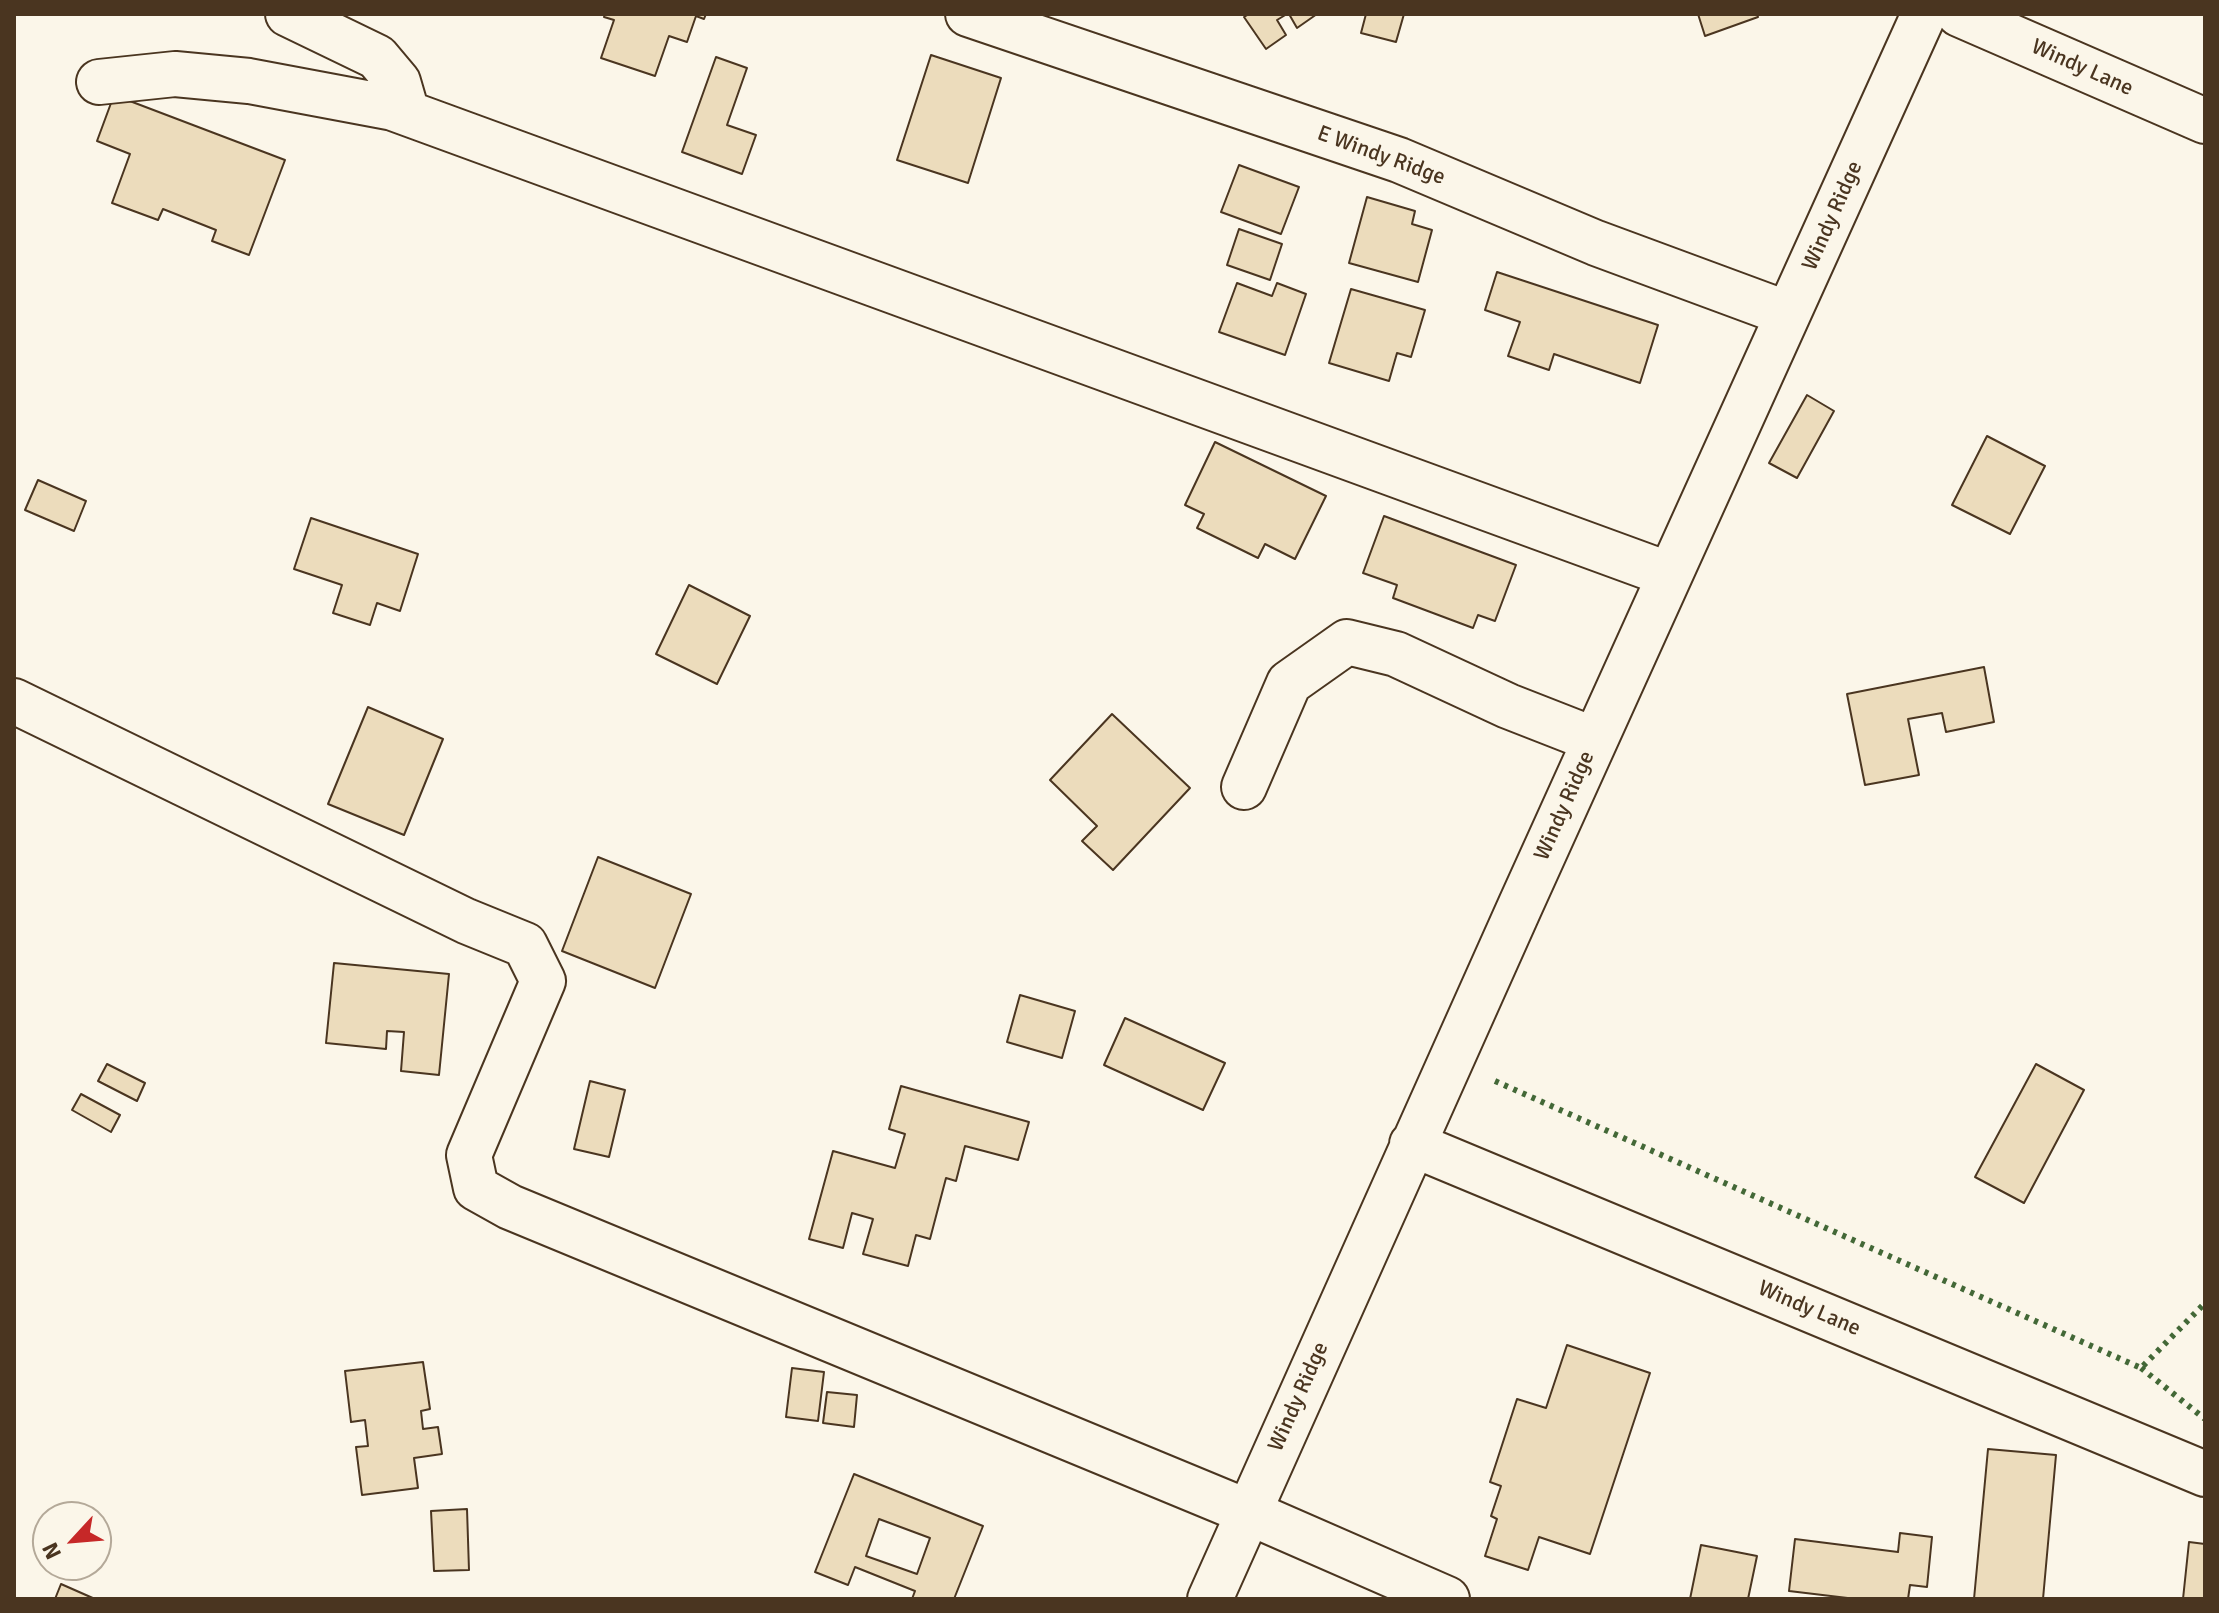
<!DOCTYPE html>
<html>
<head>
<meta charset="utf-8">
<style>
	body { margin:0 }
	#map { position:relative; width:2219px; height:1613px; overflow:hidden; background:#fbf6e9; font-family:Signika,sans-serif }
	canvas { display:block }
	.frame { position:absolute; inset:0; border:16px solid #4a3520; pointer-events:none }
	.north { position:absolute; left:32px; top:1501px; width:80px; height:80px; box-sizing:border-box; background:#fbf6e9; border:2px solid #b4a999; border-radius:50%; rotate:244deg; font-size:22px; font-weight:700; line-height:32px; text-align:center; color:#4a3520 }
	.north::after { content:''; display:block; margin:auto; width:28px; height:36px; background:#c62828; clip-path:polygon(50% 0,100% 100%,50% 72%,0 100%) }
</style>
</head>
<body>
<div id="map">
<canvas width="2219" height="1613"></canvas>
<div class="frame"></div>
<div class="north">N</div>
</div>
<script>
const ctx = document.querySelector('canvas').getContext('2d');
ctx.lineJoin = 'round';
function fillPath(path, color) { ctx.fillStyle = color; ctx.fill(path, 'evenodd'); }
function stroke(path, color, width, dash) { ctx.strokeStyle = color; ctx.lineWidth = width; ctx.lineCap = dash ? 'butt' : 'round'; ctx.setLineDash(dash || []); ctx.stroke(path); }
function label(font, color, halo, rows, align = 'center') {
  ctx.font = font + ' Signika,sans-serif'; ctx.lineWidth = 6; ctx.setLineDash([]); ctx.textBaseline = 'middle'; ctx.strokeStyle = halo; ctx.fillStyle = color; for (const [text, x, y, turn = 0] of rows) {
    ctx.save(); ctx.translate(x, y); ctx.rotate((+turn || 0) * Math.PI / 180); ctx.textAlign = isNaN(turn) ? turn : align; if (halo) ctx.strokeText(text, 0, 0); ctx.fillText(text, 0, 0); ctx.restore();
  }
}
const building = new Path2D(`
	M605,14H706L704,19L696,16L687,42L669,36L655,76L601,58L614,20L604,17Z
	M1249,14H1287L1277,20L1286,35L1266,49L1244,17Z
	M1289,14H1317L1297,28Z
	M1366,14H1404L1396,42L1361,33Z
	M1698,14H1757L1758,17L1705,36Z
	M931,55L1001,78L968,183L897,160Z
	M716,57L747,68L727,125L756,135L742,174L682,152Z
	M114,95L285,160L249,255L212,241L216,230L163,209L158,220L112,203L130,154L97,141Z
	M1239,165L1299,187L1281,234L1221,212Z
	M1367,197L1415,211L1412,224L1432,230L1418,282L1349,263Z
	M1239,229L1282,244L1270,280L1227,265Z
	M1497,272L1658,325L1640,383L1554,354L1549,370L1508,356L1520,322L1485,310Z
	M1237,283L1272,296L1277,283L1306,294L1285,355L1219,332Z
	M1351,289L1425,310L1411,357L1397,353L1389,381L1329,363Z
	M1807,395L1834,411L1797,478L1769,463Z
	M1987,436L2045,466L2010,534L1952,505Z
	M1215,442L1326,496L1295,559L1265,544L1258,558L1197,528L1204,514L1185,505Z
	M38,480L86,501L74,531L25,510Z
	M1384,516L1516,565L1495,621L1478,615L1473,628L1393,598L1397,585L1363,573Z
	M311,518L418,554L400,611L377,603L370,625L333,613L342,585L294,569Z
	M689,585L750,616L717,684L656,654Z
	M1984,667L1994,722L1946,732L1942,713L1908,719L1919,775L1865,785L1847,694Z
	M368,707L443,739L404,835L328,804Z
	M1112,714L1190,788L1113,870L1082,841L1097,826L1050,780Z
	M598,857L691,894L655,988L562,951Z
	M334,963L449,974L439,1075L401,1071L404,1032L387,1031L386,1049L326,1043Z
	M1020,995L1075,1011L1062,1058L1007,1042Z
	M1125,1018L1225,1063L1203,1110L1104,1065Z
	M107,1064L145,1083L137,1101L98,1081Z
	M2036,1064L2084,1090L2024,1203L1975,1177Z
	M590,1081L625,1090L609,1157L574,1149Z
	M901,1086L1029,1122L1018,1160L965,1146L956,1181L946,1178L930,1239L916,1235L908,1266L863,1254L873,1219L852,1213L843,1248L809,1239L833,1151L895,1168L905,1134L889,1129Z
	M81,1094L120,1115L111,1132L72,1110Z
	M1567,1345L1650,1373L1590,1554L1539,1537L1528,1570L1485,1556L1497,1519L1491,1516L1501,1486L1490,1482L1517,1399L1546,1408Z
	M423,1362L430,1409L421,1411L423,1429L438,1427L442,1454L414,1458L418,1488L362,1495L356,1447L368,1446L365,1420L351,1422L345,1371Z
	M792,1368L824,1372L818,1421L786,1417Z
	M827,1392L857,1395L854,1427L823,1423Z
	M1988,1449L2056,1455L2043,1599H1974Z
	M854,1474L983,1526L954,1599H912L915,1591L855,1567L848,1585L815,1572ZM879,1519L930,1538L917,1574L866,1556Z
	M467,1509L469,1570L434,1571L431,1511Z
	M1900,1533L1932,1537L1927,1587L1910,1585L1908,1599H1856L1789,1591L1795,1539L1898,1552Z
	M2189,1542L2205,1544V1599H2183Z
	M1701,1545L1757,1556L1748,1599H1690Z
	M61,1584L95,1599H55Z`);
fillPath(building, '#ecdcbc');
stroke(building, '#4a3520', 2);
const minor = new Path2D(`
	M288,14L377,57L398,82L407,113
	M968,14L1399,160L1596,243L1788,314
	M1959,14L2205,121
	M99,82L175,74L249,81L393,108L1670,575
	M14,701L466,921L525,945L543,981L469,1155L476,1188L510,1207L1248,1512L1447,1599
	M1244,787L1289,683L1347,642L1396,654L1508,706L1595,740
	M1412,1144L2205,1474
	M1210,1599L1521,904L1924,14`);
stroke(minor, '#4a3520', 48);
stroke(minor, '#fbf6e9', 44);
stroke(new Path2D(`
	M1495,1081L2141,1368L2205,1303
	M2141,1368L2205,1419`), '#436837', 6, [4, 6]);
label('22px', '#4a3520', '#fbf6e9', [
	["Windy Lane",2082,68,24],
	["E Windy Ridge",1381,156,20],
	["Windy Ridge",1833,216,-66],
	["Windy Ridge",1565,806,-66],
	["Windy Lane",1809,1309,23],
	["Windy Ridge",1299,1397,-66]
]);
</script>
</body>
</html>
